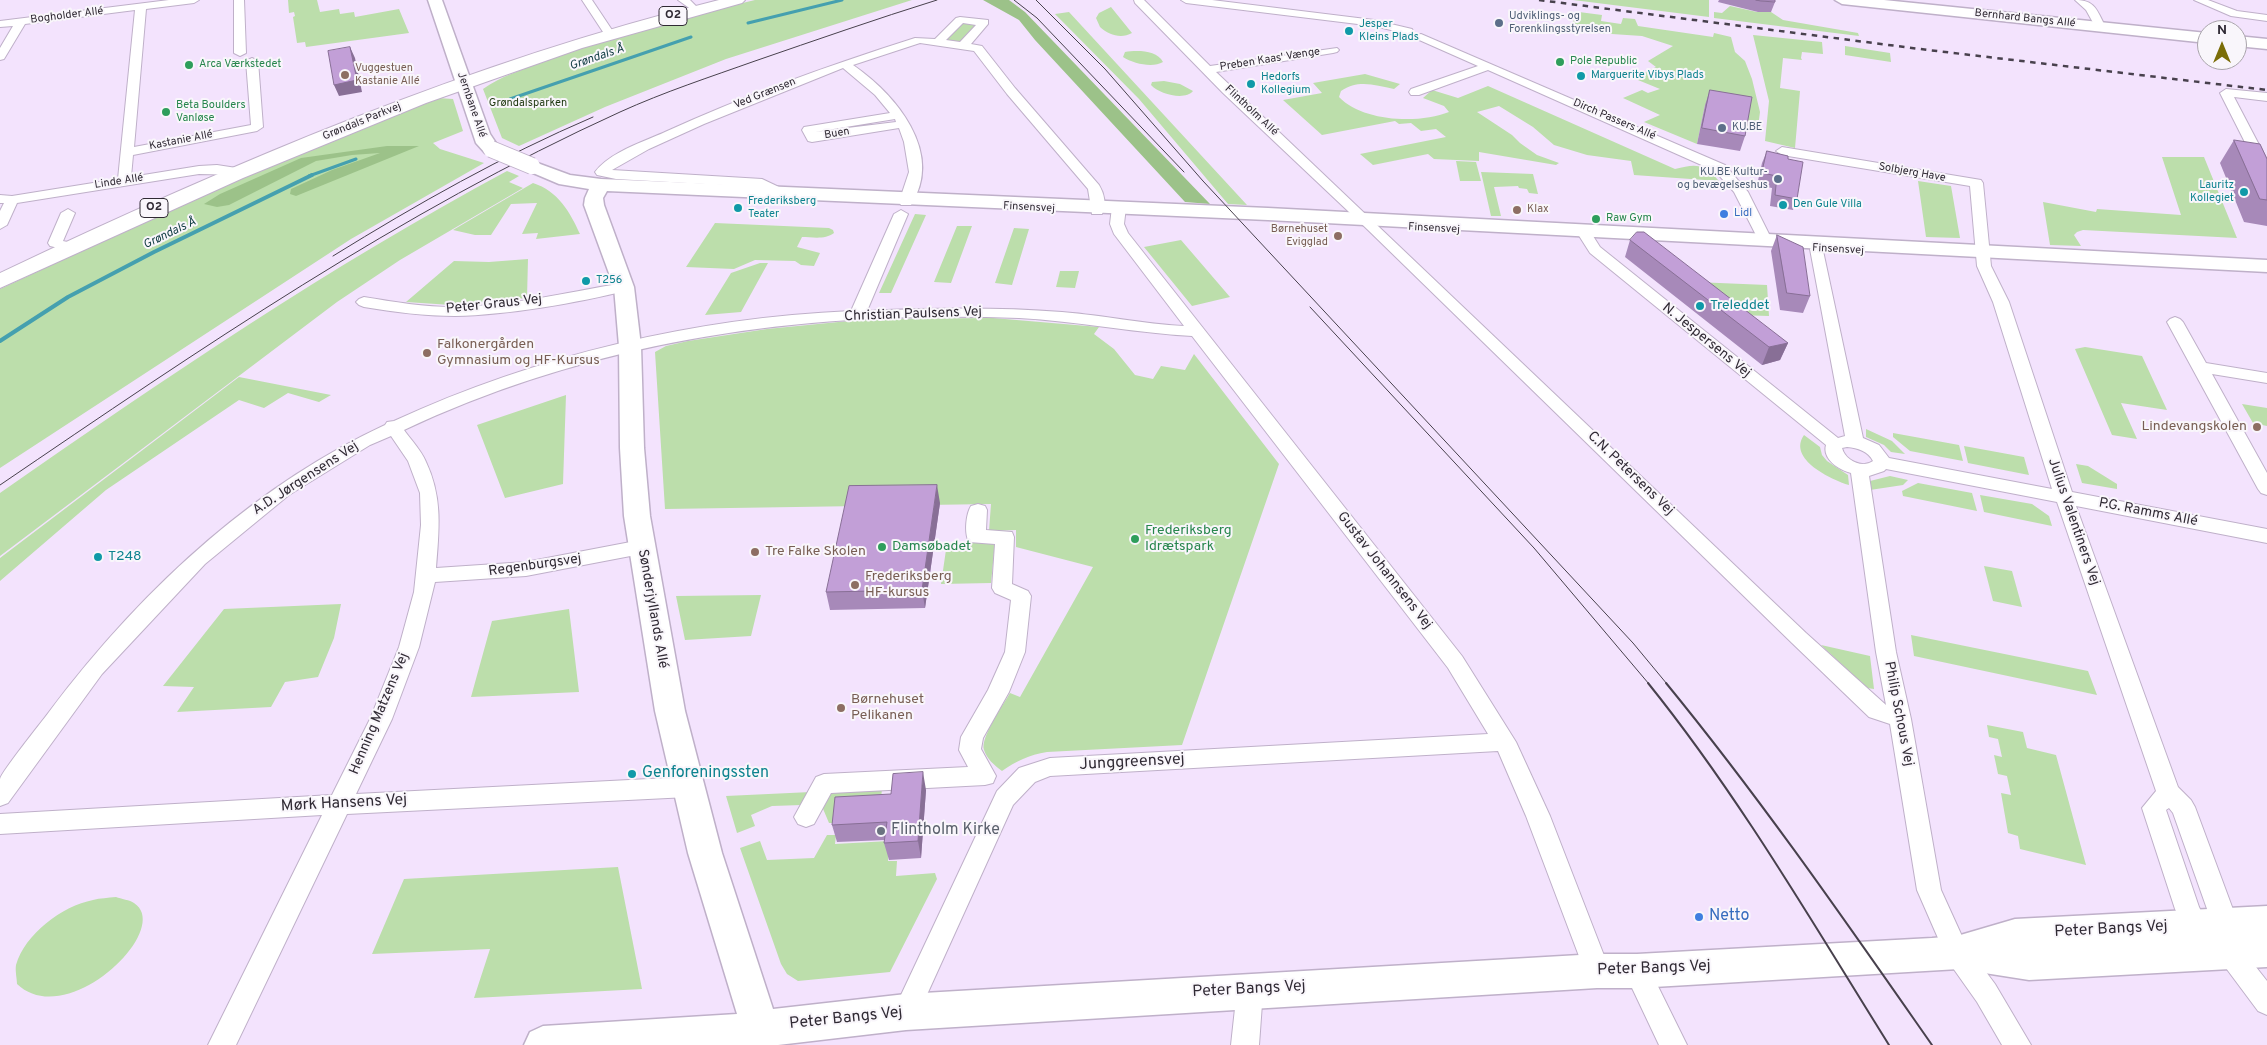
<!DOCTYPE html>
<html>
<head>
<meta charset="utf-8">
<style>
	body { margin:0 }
	#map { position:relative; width:2267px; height:1045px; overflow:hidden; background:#f3e3fd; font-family:Overpass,sans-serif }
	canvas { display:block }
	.north { position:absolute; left:2197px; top:20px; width:50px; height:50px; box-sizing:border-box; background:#f9f6fb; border:1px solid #a9a4ab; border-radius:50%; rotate:0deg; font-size:14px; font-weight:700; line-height:20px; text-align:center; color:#302a34 }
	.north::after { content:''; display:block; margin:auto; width:18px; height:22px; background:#7b6d08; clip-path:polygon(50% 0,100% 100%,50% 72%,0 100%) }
</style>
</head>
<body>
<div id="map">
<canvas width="2267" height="1045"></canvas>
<div class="north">N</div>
</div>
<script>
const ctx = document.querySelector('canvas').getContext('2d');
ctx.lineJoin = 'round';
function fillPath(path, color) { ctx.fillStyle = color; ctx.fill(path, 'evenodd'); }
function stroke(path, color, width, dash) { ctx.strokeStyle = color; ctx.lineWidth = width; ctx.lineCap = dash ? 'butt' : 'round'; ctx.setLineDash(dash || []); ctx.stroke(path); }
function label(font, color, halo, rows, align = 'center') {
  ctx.font = font + ' Overpass,sans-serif'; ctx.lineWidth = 4; ctx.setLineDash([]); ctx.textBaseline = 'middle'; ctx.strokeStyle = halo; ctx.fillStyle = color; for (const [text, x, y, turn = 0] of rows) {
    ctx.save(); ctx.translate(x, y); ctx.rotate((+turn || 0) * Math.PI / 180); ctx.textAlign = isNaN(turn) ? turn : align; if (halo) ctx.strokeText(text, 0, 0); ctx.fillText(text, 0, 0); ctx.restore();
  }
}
fillPath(new Path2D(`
	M288,0H317L320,12L339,9L340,14L354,12L355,17L399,9L409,33L306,47L305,42L297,43L293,17L295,16L294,12L289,13Z
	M755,0H912L726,59L605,107L519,146L502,138L483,89C501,76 522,70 542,62C611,35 683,17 755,0Z
	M1573,0H1709V17Z
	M1730,6L1757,12H1771L1783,20L1858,33L1859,36L1714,18V12L1722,13Z
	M1111,7L1132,33C1121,39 1109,35 1100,27L1096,18L1099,13Z
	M1069,12L1247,205L1228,204L1139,99L1055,14Z
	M1579,12L1602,15L1601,21L1621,24L1623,18L1635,19L1638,26L1713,37L1714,33L1731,37L1735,52L1745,61L1752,79L1760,112L1758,127C1745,138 1717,113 1705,105L1697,144L1644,122L1660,115L1623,98L1642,90L1648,93L1660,89L1633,78L1656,67L1648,61L1673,46L1642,36L1567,31Z
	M961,23L979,24L962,42H947L945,40Z
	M1753,35L1822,42L1823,54L1802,52L1801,58L1802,60L1783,58L1780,88L1800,91L1795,148L1765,141L1769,101Z
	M1845,46L1890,53L1891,62L1845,55Z
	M1125,52C1137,50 1157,50 1163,62C1153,68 1134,64 1123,57Z
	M1365,74L1400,84L1394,89C1375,85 1358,79 1341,91L1339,97C1363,122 1419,124 1449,112L1444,106L1423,98L1432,90L1458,98L1488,86L1675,169C1696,164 1703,163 1719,181L1634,175L1631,161L1587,155L1554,145L1533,127L1499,106L1477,112L1512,135L1520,143L1537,155L1559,163L1556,165L1479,152V161L1434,159L1428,154L1373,165L1360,154L1446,137L1436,129L1421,131L1411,123L1399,124L1395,121L1322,135L1283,100L1322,93L1313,83Z
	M1164,81L1180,84L1193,91C1185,101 1159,94 1151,85L1152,82Z
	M438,98L453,99L463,131L433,143L440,149L484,163L351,239L0,468V289L243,176Z
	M2162,157H2204L2237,238L2083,230L2077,232L2074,235L2081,246L2050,245L2043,202L2096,212L2097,209L2181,215Z
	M1456,161L1476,162L1481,181H1460Z
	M507,171L519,176L509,182L523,188L400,260L337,302L0,556V493C165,378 330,266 507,171Z
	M1481,172L1533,174L1538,194L1529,193L1527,189L1519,188L1518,186L1494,187L1501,216H1491Z
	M1918,181L1951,186L1960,238L1926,237Z
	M533,183C558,191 570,212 580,234L536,239L538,233L522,234L537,203L511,204L491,235H475L453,230Z
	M915,214L926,215L891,293H879Z
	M715,223L829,228L833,230L834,233C825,240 812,237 802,237L797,247L820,253L814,266L801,265L795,261L755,260L734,269L686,267Z
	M957,226H972L951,283L934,282Z
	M1014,228L1029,229L1012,285L995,283Z
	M1181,240L1230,297L1192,306L1144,247Z
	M528,259L527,298L451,305L406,302L454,261L489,262Z
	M760,263H768L741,312L705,315L731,273Z
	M1060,271H1079L1075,288L1056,287Z
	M1695,282L1767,285L1769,316L1737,315Z
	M993,318L1099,327L1094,334L1114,349L1135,375L1153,379L1161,366L1185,370L1194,354L1279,464L1182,745L1047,752C1029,755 1016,761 1002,771C994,765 987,759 984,750C980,738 1003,705 1010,693L1020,697L1093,567L1016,547V530L989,531L991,504L665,509L655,352L666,346L688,341L767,329L869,319Z
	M2085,347L2142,356L2167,410L2121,403L2137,439L2112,435L2075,349Z
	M239,377L331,395L319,402L288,393L264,408L239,400L106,490L0,581V558Z
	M566,395L563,484L505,498L477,425Z
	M2242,404L2267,408V426L2253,423Z
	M1866,429L1892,441L1905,454L1891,452L1884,445L1866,437Z
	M1893,433L1959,445L1963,461L1910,451L1893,437Z
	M1804,435L1820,447L1822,455L1827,461L1848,475L1849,485C1832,480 1787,459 1804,435Z
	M1964,446L2024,457L2029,475L1968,463Z
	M2076,464L2088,466L2117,484V489L2082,483Z
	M1890,476L1908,480L1903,485L1870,490V481Z
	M1918,483L1972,493L1977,511L1903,496L1902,491Z
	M1980,495L2032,504L2049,516L2052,526L1984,512Z
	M995,542L991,583L941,584L947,543Z
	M1984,566L2012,571L2022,607L1993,601Z
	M761,595L751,636L685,640L676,596Z
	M341,604L334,638L318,677L285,682L271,707L177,712L194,687L163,686L224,609Z
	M569,609L579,692L471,697L492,621Z
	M1911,635L2088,671L2097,695L1914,656Z
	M1821,645L1870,656L1874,689L1867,688Z
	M1987,725L2023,732L2027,748L2056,755L2086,865L2020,849L2018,836L2008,833L2001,793L2011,795L2007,776L1998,774L1994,755L2002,757L1998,739L1989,737Z
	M882,788L880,812L839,823H829L821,804L833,791Z
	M811,792L802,805L772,806L751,815L755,826L737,833L726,796Z
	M827,835H836L835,844L889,841L888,861H897L896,876L935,873L937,879L890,972L798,981L787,974L781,964L740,848L760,841L767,860L814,858Z
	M618,867L642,989L474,998L490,949L372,954L404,879Z
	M116,897C121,899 130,900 134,903C174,929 67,1032 17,984C17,979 15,971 16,965C25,934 62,906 93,900C100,898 108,898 116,897Z`), '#bcdeab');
fillPath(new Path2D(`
	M983,0H1009L1025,12L1210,204L1185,202L1035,40L1019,20Z
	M387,146H419L296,196L290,194L291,189L332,170L380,153L352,155L316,161L229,205L217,207L204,204L220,194L301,158Z`), '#9cc289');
stroke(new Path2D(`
	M748,23L842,0
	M510,99L691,37
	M309,176L356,159`), '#45a0af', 3);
stroke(new Path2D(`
	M0,341L68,297L154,252L312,175`), '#45a0af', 4);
const street = new Path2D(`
	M169,0H199L194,3L146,9L134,147L251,125L246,61L252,58L258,61L263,127L257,131L133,155L131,177L199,166L217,165L243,169L245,172L243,175L199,174L17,203L7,225L0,229V211L4,203H0V195L12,196L118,179L135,10L25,24L4,59L0,60V48L13,26L0,27V21Z
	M234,0H244L246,53L240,56L234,53Z
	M582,0H592L614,33L613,35H605Z
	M678,0H690L697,7L692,10Z
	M1134,0H1144L1210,66L1337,48L1339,50L1337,52L1333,53L1216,72L1806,633L1886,705L1876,652L1851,473C1839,470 1822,459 1826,445L1590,253L1576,231L1583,227L1588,228L1600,247L1838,438L1845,436L1810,249L1812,246H1822L1863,438L1879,445L1889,458L2052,489L1993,302L1977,266L1970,186L1782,155L1776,151L1782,147L1981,180L1983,183L1991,266L2009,302L2072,492L2267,529V543L2076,506L2178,787L2191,800L2195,807L2238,923L2241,948L2267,981V1015L2258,1011L2220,960L2216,952L2212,923L2173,813L2169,808L2166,810L2199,907L2212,933L2208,941L2199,945L2190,941L2175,909L2142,808L2156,791L2057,502L1886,469L1884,471L1869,476L1896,652L1911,719L1941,890L1966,945L1995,984L2031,1045H2002L1977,1002L1948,961L1917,890L1890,724L1869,717L1792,643L1367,229L1223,93L1135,3ZM1847,447C1858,448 1868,451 1873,461C1862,469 1845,460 1842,448Z
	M1181,0H1212L1374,20L1412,29L1413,31L1408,34L1374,26L1186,3Z
	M2075,0C2095,0 2097,10 2105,26L2104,28H2096L2086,10Z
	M2194,0H2208L2237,11L2267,15V21L2231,16Z
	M960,17L988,20V24L971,44L982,46L1015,88L1099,185C1104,193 1107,205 1102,214H1092L1088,189L1007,94L974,51L920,43L853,65C895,94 945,152 911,205H901L899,202L909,172L904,142L899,128L812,142L808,141L802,130L804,127L890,113L875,95L843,68L704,124L649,149L612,170L762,179L781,188L783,191L781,194H771L759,187L616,179L597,175L595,172C610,152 643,142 665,132C746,95 830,65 915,38L935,39L956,18ZM963,23L976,25L960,42L946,40ZM895,119L896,122L815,132Z
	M1421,34L1725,165L1748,192L1772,240L1770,243H1760L1734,192L1715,171L1488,70L1419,95H1411L1409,92L1411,89L1478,66L1417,39L1416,37L1417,35Z
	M2226,89L2267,93V101L2234,97L2267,160V176L2260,172L2220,93Z
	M1119,203L1126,207L1124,224L1128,233L1462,656L1516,742L1550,816L1610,971L1606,980L1597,983L1588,980L1526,816L1498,751L1050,776L1035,782L1013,805L915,1021L906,1025L897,1021L893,1012L997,791L1019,768L1050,758L1488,734L1448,668L1192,336C1134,333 1077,321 1019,318C807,310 597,339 404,430C411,440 421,450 426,462C443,498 439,530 436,568L526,562L641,540L648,542L651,547L648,552L641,554L526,576L435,582L419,647L392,719L356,794L688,777L696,780L699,787L696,794L688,797L347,814L236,1045H208L322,815L0,834V814L332,795L370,719L399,647L414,592L421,525L420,493L408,461L391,436L370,445L289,495L205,564L102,674L8,803L0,806C0,798 0,787 0,779C2,771 41,723 49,712C138,594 250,488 385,425L387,422L394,421C537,355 694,318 851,311L894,214L901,210L908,214L867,311C932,308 997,307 1062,312C1103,315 1143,324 1184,326L1114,234L1110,224L1112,207Z
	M68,209L75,213L63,241L76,244L78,247L71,251L50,246L48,243L61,213Z
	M624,283L629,284L631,287L629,290C577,303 508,315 455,316C425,316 394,312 364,307L359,305L356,302L359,299L364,297C394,302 424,307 455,307C512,306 568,292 624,283Z
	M2175,317L2180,319L2183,322L2206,363L2267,373V383L2212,374L2267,473V495L2261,493L2258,489L2167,322L2170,319Z
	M978,504L985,506L987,510L986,530L1012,532L1014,537L1012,584L1028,591L1031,596L1025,652L1009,692L983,738L981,749L996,776L993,783L985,785L831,793L814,824L806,827L798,824L794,817L816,777L824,774L968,767L959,750L961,737L988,690L1005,652L1011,600L995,593L992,588L995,544L969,542C964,533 966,514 971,506Z
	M1637,959L1646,962L1687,1045H1659L1624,971L1628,962Z
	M1250,977L1259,981L1263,990L1259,1045H1231L1237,990L1241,981Z`);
const secondary = new Path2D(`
	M428,0H442L490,134L500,149L497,153H485L476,143Z
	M1835,0H1884L2207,33V43L1842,4Z
	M2237,36L2267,39V49L2237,46Z
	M532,161L570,175L601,179L1268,208L2267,260V272L1268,220L607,191L603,198L604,205L634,287L641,346L644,448L650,516L685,711L722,853L773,1009L906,994L1597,954H1637L1932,938L1957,936L2015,919L2267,906V967L2029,980L1959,969L1637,988H1597L906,1030L778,1045H524L530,1032L543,1026L737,1014L688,853L655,711L624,516L620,448L619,346L614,287L584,205L585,198L589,189L559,184L526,170L523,166L526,162Z`);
const primary = new Path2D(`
	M719,0H745L742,3L582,48L426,103L243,178L0,288V273C232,163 469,62 719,0Z`);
stroke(street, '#bfb0c9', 2);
stroke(secondary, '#bfb0c9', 3);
stroke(primary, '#bfb0c9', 2);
fillPath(street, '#fff');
fillPath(secondary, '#fff');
fillPath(primary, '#fff');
stroke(new Path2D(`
	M1014,0L1037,18L1184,172
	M1036,0L1105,69L1203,181L1633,643L1667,684
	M333,256C417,204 502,156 593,117
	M1310,307L1534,548L1649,684
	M0,485C200,349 400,212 620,112C664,92 710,77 755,61C816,40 876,19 937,0`), '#48414d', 1);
stroke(new Path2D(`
	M1648,683C1739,796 1812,922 1889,1045
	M1666,683C1761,799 1846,922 1932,1045`), '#48414d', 2);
stroke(new Path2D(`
	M1539,0L1920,49L2267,90`), '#48414d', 2.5, [5.5, 5.5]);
const secondaryBridge = new Path2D(`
	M491,149L532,166`);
stroke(secondaryBridge, '#bfb0c9', 18, []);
stroke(secondaryBridge, '#fff', 16);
fillPath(new Path2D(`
	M1719,0H1775V2L1771,12H1758L1718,2Z
	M1710,90L1745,136L1740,151L1697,144L1705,105Z
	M2234,140L2267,159V226L2244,222L2220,163Z
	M1767,151L1788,159L1797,199L1793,210L1770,206L1772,188L1757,185L1762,163Z
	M1777,235L1810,296L1803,313L1780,310L1771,251Z
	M1630,240L1788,343L1780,360L1762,365L1625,257Z
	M940,503L925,608L830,610L826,592Z
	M926,790L921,858L889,860L884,843L885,840L837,842L832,825L891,794Z`), '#a789b9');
fillPath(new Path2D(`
	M350,47L355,58L362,92L339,96L334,85Z
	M1788,343L1780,360L1762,365L1769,347Z
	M937,485L940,503L925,608L922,590Z
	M923,772L926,790L921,858L918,841Z`), '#886f96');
const building = new Path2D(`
	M1756,0H1775V2L1761,1Z
	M350,47L357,80L334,85L328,51Z
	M1710,90L1752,97L1745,136L1702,128Z
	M2234,140L2260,144L2267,159V200L2260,199Z
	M1767,151L1788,156V159L1803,162L1797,199L1775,195L1777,176L1762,173Z
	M1637,232H1644L1788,343L1769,347L1630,240Z
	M1777,235L1803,247L1810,296L1787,293Z
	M937,485L922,590L826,592L849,486Z
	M923,772L918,841L884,843L887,822L832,825L835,797L891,794L893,774Z`);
fillPath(building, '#c29fd7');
stroke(building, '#886f96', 1);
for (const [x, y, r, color] of [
	[1499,23,5,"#5c6f8a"],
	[1349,31,5,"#0f9aa8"],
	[1560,62,5,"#2e9e5b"],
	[189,65,5,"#2e9e5b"],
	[345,75,5,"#8d6e63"],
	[1581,76,5,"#0f9aa8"],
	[1251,84,5,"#0f9aa8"],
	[166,112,5,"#2e9e5b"],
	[1722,128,5,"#5c6f8a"],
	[1778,179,5,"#5c6f8a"],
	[2244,192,5,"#0f9aa8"],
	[1783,205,5,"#0f9aa8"],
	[738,208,5,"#0f9aa8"],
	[1517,210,5,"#8d6e63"],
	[1724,214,5,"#3f7fe0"],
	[1596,219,5,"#2e9e5b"],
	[1338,236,5,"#8d6e63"],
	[586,281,5,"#0f9aa8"],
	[1700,306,5,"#0f9aa8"],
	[427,353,5,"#8d6e63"],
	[2257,427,5,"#8d6e63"],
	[1135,539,5,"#2e9e5b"],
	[882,547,5,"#2e9e5b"],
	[755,552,5,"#8d6e63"],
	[98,557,5,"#0f9aa8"],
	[855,585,5,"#8d6e63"],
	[841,708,5,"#8d6e63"],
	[632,774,5,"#0f9aa8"],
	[881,831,5,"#6b7280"],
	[1699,917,5,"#3f7fe0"]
]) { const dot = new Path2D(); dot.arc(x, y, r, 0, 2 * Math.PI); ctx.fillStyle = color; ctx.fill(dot); stroke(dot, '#f9f6fb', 2); }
label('11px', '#302a34', '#f9f6fb', [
	["Bogholder Allé",67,16,-7],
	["Bernhard Bangs Allé",2025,19,6],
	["Preben Kaas' Vænge",1270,60,-9],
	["Ved Grænsen",765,94,-22],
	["Jernbane Allé",471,105,71],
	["Flintholm Allé",1251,111,43],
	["Dirch Passers Allé",1614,120,23],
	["Grøndals Parkvej",362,122,-22],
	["Buen",837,134,-9],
	["Kastanie Allé",181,141,-11],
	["Solbjerg Have",1912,173,10],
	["Linde Allé",119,182,-9],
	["Finsensvej",1029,208,3],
	["Finsensvej",1434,229,3],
	["Finsensvej",1838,250,3]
]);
label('11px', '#4e5e75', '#f9f6fb', [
	["Udviklings- og",1509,17],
	["Forenklingsstyrelsen",1509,30],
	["KU.BE",1732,128],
	["KU.BE Kultur-",1768,173,"right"],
	["og bevægelseshus",1768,186,"right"]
], 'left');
label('11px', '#0d838f', '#f9f6fb', [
	["Jesper",1359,25],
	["Kleins Plads",1359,38],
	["Marguerite Vibys Plads",1591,76],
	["Hedorfs",1261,78],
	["Kollegium",1261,91],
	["Lauritz",2234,186,"right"],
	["Kollegiet",2234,199,"right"],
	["Frederiksberg",748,202],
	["Teater",748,215],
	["Den Gule Villa",1793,205],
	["T256",596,281]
], 'left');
label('11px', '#27864d', '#f9f6fb', [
	["Pole Republic",1570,62],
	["Arca Værkstedet",199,65],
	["Beta Boulders",176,106],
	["Vanløse",176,119],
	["Raw Gym",1606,219]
], 'left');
label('11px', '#785e54', '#f9f6fb', [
	["Vuggestuen",355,69],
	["Kastanie Allé",355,82],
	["Klax",1527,210],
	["Børnehuset",1328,230,"right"],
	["Evigglad",1328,243,"right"]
], 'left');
label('11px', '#1e370f', '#f9f6fb', [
	["Grøndalsparken",528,104]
]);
label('11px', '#366cbe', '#f9f6fb', [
	["Lidl",1734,214]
], 'left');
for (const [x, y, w] of [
	[673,16,28],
	[154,208,28]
]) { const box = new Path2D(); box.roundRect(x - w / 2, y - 9.5, w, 19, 4); ctx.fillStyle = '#f9f6fb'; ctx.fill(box); stroke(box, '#302a34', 1); }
label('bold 12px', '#302a34', null, [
	["O2",673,16],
	["O2",154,208]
]);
label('italic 12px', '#0d393f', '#f9f6fb', [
	["Grøndals Å",597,58,-19],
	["Grøndals Å",170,234,-26]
]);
label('14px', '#302a34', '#f9f6fb', [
	["Peter Graus Vej",494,305,-6],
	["Christian Paulsens Vej",913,315,-2],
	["N. Jespersens Vej",1706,341,39],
	["C.N. Petersens Vej",1630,474,44],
	["A.D. Jørgensens Vej",306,479,-33],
	["P.G. Ramms Allé",2148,513,11],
	["Julius Valentiners Vej",2073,522,71],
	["Regenburgsvej",535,566,-8],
	["Gustav Johannsens Vej",1384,571,52],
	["Sønderjyllands Allé",652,609,80],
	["Henning Matzens Vej",380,714,-67],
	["Philip Schous Vej",1898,714,79]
]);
label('14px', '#0d838f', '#f9f6fb', [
	["Treleddet",1710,306],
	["T248",108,557]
], 'left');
label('14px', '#785e54', '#f9f6fb', [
	["Falkonergården",437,345],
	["Gymnasium og HF-Kursus",437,361],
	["Lindevangskolen",2247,427,"right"],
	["Tre Falke Skolen",765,552],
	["Frederiksberg",865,577],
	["HF-kursus",865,593],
	["Børnehuset",851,700],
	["Pelikanen",851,716]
], 'left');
label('14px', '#27864d', '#f9f6fb', [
	["Frederiksberg",1145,531],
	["Idrætspark",1145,547],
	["Damsøbadet",892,547]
], 'left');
label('16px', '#302a34', '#f9f6fb', [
	["Junggreensvej",1132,763,-3],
	["Mørk Hansens Vej",344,804,-3],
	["Peter Bangs Vej",2111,930,-3],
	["Peter Bangs Vej",1654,969,-2],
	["Peter Bangs Vej",1249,990,-3],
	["Peter Bangs Vej",846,1019,-6]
]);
label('16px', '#0d838f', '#f9f6fb', [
	["Genforeningssten",642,774]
], 'left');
label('16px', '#5b616d', '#f9f6fb', [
	["Flintholm Kirke",891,831]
], 'left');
label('16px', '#366cbe', '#f9f6fb', [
	["Netto",1709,917]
], 'left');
</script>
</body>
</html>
